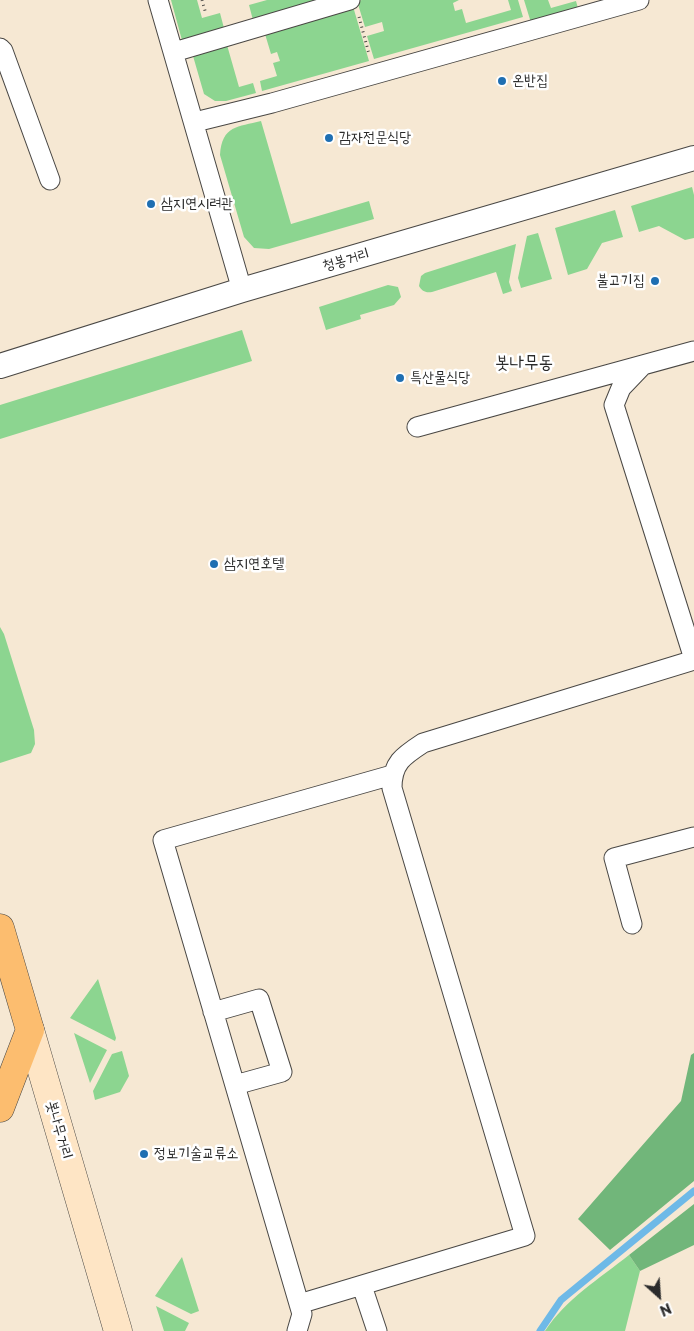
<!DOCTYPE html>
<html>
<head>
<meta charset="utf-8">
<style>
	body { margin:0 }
	#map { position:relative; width:694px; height:1331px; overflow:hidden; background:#f6e8d3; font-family:"Playpen Sans",sans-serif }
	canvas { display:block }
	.north { position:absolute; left:634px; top:1271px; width:50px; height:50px; -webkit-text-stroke:4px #fff; paint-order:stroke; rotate:154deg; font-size:14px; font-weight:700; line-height:20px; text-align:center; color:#2b2b2b }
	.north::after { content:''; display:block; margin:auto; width:18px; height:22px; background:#2b2b2b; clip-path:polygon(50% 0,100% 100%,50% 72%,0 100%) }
</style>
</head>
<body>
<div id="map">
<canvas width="694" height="1331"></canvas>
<div class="north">N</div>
</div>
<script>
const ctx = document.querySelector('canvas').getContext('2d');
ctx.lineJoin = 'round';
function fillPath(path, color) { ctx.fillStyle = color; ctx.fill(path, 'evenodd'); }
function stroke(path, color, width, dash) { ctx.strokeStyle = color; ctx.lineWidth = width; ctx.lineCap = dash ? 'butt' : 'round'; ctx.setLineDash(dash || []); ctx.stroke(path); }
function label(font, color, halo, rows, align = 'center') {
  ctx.font = font + ' "Playpen Sans","Poor Story",sans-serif'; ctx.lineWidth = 5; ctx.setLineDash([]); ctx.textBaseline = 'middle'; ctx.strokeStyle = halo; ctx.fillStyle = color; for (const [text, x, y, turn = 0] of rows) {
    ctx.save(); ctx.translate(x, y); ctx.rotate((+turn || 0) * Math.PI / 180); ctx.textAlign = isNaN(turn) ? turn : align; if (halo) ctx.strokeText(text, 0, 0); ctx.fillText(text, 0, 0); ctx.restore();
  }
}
fillPath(new Path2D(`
	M171,0H197L202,18L220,13L225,32L183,44Z
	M267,0H341L254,24L249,5Z
	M362,0H459L453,3L455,11L462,9L466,23L511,10L508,0H518L523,17L374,59L367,36L384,31L382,22L365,27L357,1Z
	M524,0H548L551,8L576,1L579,12L532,26Z
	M352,3L369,61L262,91L260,81L277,76L273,63L280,61L277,52L271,54L265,34Z
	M227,45L239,87L253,83L256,93L226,101H215L204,94L191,49Z
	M261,121L291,224L369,201L374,219L269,249L254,248L244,237L220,155C222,125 238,127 261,121Z
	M692,187L694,195V238L685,240L659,226L639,232L631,206Z
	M615,210L623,237L602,243L587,269L568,275L555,228Z
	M538,233L552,279L521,288L518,278L527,236Z
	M516,244L509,282L512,291L503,294L496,272L432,292C425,293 422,291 419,286L421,276L425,273Z
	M388,285L398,287L401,297L394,305L360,315L361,319L326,330L319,307Z
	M242,330L252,361L0,439V405Z
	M0,627L4,634L34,730L35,744L31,753L0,763Z
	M98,979L116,1038L115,1041L70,1018Z
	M74,1033L107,1050L90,1083Z
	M122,1051L129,1076L120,1092L95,1100L93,1091L112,1054Z
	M629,1255L640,1271L625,1331H545C566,1299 599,1279 629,1255Z
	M182,1257L199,1311L191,1314L155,1296Z
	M156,1306L189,1323L185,1331H164Z`), '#8cd590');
fillPath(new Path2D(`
	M694,1053V1181L610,1250L578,1219L681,1101L691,1055Z
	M694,1204V1245L640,1271L629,1255Z`), '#71b67a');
stroke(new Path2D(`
	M540,1331L561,1300L694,1191`), '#6eb9e7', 7);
const minor = new Path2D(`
	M158,0L242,290
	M0,48L3,51L50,180
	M174,52L350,0
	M195,122L272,103L639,0
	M643,365L621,388L614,405L694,659
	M417,427L694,351
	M632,924L614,858L694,837
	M213,1012L259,999L282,1072L235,1085
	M362,1286L377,1331
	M299,1304L525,1236L392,788C392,763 403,756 423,743L694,660
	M297,1331L302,1314L163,840L392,775`);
const tertiary = new Path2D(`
	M0,366L242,290L694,158`);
const secondary = new Path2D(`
	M30,1030L118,1331`);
const primary = new Path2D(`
	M0,928L30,1030L0,1108`);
stroke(minor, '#494744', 21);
stroke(tertiary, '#494744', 26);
stroke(secondary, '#494744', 29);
stroke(primary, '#494744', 29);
stroke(new Path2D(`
	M202,0L206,14
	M359,17L369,54`), '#494744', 3, [1, 4]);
stroke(minor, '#fff', 19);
stroke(tertiary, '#fff', 24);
stroke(secondary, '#fee5c5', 28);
stroke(primary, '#fcbd6f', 28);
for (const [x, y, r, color] of [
	[502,81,5,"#1f6fb2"],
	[329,138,5,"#1f6fb2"],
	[151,204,5,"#1f6fb2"],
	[655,281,5,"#1f6fb2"],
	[400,378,5,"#1f6fb2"],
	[214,564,5,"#1f6fb2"],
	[144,1154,5,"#1f6fb2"]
]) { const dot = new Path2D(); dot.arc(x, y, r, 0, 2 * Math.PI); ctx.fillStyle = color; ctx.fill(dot); stroke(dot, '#fff', 2); }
label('15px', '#2b2b2b', '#fff', [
	["온반집",512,81],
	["감자전문식당",339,138],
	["삼지연시려관",161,204],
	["불고기집",645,281,"right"],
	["특산물식당",410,378],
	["삼지연호텔",224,564],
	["정보기술교류소",154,1154]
], 'left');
label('15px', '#2b2b2b', '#fff', [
	["청봉거리",346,260,-16],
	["봇나무거리",59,1130,74]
]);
label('18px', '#2b2b2b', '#fff', [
	["봇나무동",524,363]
]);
</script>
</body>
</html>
